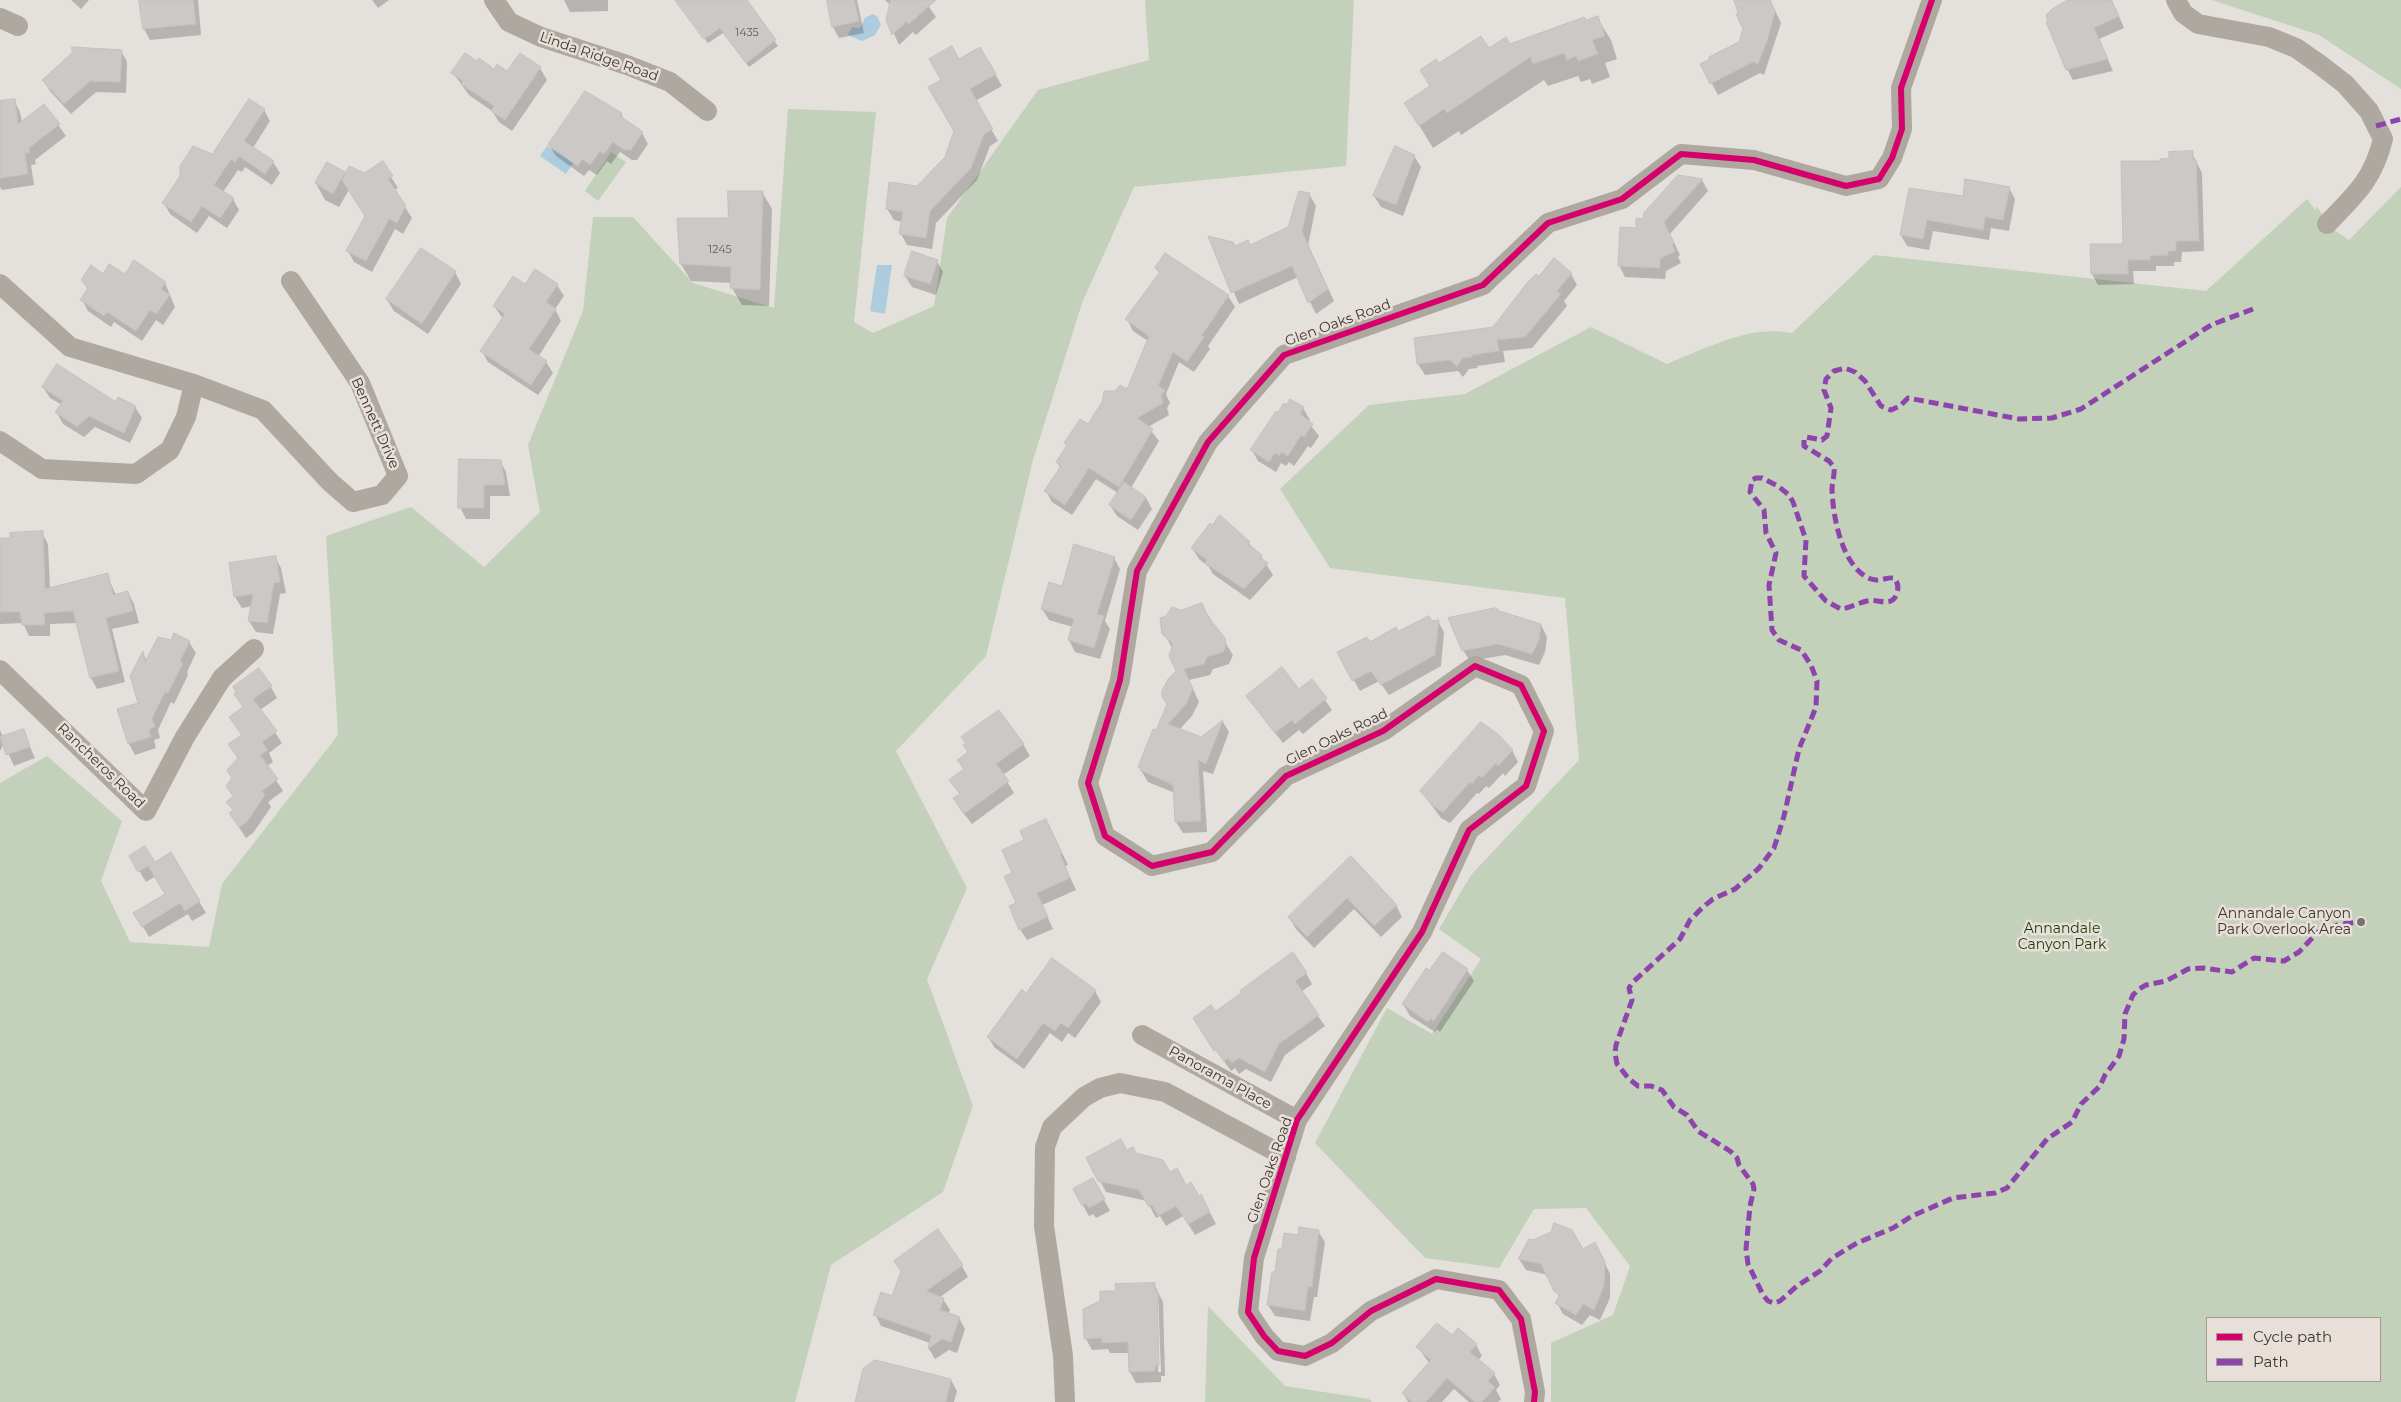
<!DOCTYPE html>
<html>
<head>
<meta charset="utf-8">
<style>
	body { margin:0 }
	#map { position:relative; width:2401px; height:1402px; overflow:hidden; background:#e4e0dc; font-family:Montserrat,sans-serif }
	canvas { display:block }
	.legend { position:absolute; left:2206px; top:1317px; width:175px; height:65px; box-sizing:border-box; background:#e8dfd8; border:1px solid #a29b96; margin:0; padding:6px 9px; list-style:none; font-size:15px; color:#3a3633 }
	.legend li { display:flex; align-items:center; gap:10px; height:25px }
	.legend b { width:25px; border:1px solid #a29b96 }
</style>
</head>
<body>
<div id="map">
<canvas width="2401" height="1402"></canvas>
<ul class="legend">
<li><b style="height:6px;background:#d6006c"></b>Cycle path</li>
<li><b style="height:6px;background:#8e44ad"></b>Path</li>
</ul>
</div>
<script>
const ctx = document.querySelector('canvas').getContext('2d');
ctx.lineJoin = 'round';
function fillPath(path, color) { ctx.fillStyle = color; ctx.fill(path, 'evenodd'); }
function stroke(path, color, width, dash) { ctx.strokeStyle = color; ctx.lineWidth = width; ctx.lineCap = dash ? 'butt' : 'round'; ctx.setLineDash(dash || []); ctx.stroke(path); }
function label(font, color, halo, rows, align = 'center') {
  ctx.font = font + ' Montserrat,sans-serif'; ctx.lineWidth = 5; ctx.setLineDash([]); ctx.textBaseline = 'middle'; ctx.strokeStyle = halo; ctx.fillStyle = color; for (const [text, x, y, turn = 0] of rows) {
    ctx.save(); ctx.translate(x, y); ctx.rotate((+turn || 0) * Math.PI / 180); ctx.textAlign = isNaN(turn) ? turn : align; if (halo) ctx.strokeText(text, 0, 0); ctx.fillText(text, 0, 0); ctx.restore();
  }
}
fillPath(new Path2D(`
	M1145,0H1354L1346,166L1134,187L1082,303L1033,460L986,656L896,751L967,888L927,979L973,1106L943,1192L831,1265L795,1402H0V783L47,756L122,821L101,881L130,942L209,947L222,884L338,735L326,536L411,507L484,567L540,512L528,445L583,311L593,217H633L693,283L774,308L788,109L876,112L854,322L873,333L934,306L947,218L1038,90L1149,60Z
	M2212,0H2401V89L2319,35Z
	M611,152L626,162L598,201L585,191Z
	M2401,187V1402H1551V1343L1613,1315L1630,1266L1586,1208L1534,1209L1499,1268L1425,1258L1315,1143L1387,1008L1432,1034L1481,959L1439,929L1471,875L1579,760L1565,598L1330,568L1280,489L1369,405L1465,394L1591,327L1667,364C1707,348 1749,325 1792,333L1874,255L2206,291L2307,199L2315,210L2317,207L2334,230L2349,240ZM2207,1318H2380V1381H2207Z
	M1208,1306L1285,1386L1369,1399L1372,1402H1205Z`), '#c3d0ba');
fillPath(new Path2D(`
	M872,14L877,16L881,25L875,35L862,41L848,35L852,27L860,28L865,18Z
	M547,146L573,163L566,174L540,156Z
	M877,265H892L885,314L870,311Z`), '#adcdde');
fillPath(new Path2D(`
	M71,0H89L81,9Z
	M141,0H198L201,35L150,40L144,29Z
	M372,0H389L378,8Z
	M564,0H608V11L570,12Z
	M681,0H745L778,46L749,67L723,33L708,43L681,7Z
	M828,0H857L864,33L839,38L833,27Z
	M885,0H924L936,17L916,35L913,32L899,45L888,20L891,6Z
	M1735,0H1770L1781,23L1764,75L1760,73L1718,95L1702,65L1740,43L1744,29Z
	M2071,0H2112L2124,28L2099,39L2113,71L2073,80L2067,69Z
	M1597,18L1611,40L1617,59L1605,63L1610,77L1592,84L1590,79L1581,82L1578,76L1548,86L1544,80L1461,135L1459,131L1433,148L1406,104L1431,87L1439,65Z
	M980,48L1002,86L975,101L998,141L990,146L977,180L936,223L932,249L907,245L901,234L902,222L894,220L887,209L918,187L946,158L955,131L943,80L959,61Z
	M121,51L127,62L126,93L96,92L71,114L50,91L43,80Z
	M520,54L540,68L547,80L512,131L499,122L492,111L469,95L453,73L495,70L508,73Z
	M14,100L20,112L22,122L44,105L66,136L35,160L36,164L31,165L34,185L2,190L0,187V102Z
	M264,110L270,121L253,148L273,162L280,173L272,185L245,167L242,172L238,170L223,192L233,199L239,210L227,228L209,216L197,233L170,214L164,203Z
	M621,114L625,121L642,133L648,144L637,160H632L620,152L611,164L607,161L597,175L589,170L584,176L556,156L549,145Z
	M2192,153L2202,173L2204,251L2182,252L2181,262H2174V266H2156V271H2133L2134,284L2098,285L2092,274L2124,245L2162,162Z
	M1414,156L1421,167L1403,216L1381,207L1374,196Z
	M327,163L346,175L364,174L382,163L398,188L394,190L412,218L403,234L395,229L372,272L354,262L348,251L366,217L349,190L339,207L325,200L319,189L316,183Z
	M1702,180L1708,191L1670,234L1680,255L1678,257L1681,263L1666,271L1665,279L1625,277L1619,265L1644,220Z
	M2009,188L2015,199L2009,231L1991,228L1989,240L1933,231L1929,250L1907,246L1901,235L1964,197Z
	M762,192L772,209L769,306L742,305L732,288V283L691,281L681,264L729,219Z
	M1309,194L1316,206L1308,245L1334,301L1316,314L1298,277L1239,304L1210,238L1235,248L1249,246L1289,228Z
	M937,261L943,272L936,295L912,287L905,276Z
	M1156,268L1228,296L1235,307L1208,346L1210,349L1194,372L1179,362L1166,394L1170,403L1167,408L1169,415L1148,427L1159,441L1131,488L1146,498L1152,509L1138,530L1117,516L1110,505L1118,493L1096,479L1072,515L1052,502L1046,491L1061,469L1057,462L1088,426L1127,391L1148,341L1133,331L1127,319L1160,274Z
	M455,272L461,284L428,334L394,311L387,300Z
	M1571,274L1577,285L1564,301L1567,306L1532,348L1503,351L1505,362L1477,366L1478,368L1469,369L1463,377L1458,371L1425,375L1418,364L1415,339L1494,328L1539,278Z
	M103,276L165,283L175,307L163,325L156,320L142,341L114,322L111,327L88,311L82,300L88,290L82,280Z
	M557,285L564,296L555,309L561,321L538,357L546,362L553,373L538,395L488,362L482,351L503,319L494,306L525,286Z
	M43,387L135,407L142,418L130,443L95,427L84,437L63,424L57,413L62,405L50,398Z
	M1303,408L1310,420L1308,422L1319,436L1311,448L1308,446L1294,466L1289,462L1286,466L1281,463L1276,472L1258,461L1252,450Z
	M500,461L506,472L510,496H490V519H466L460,507Z
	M42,533L48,544L50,589L107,575L116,595L128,592L134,604L139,623L112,629L125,682L97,689L91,678L77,623L50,624V636H29L23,623L0,624V539Z
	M1249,543L1253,549L1261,556L1273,575L1250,600L1213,574L1209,567L1199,559L1192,548Z
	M275,557L281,568L286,593L280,594L273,634L256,632L249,621L252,606L242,608L235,597Z
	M1114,558L1120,569L1105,621L1110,629L1100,659L1075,652L1069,640L1073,627L1049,620L1042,609L1063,587Z
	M1201,604L1233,655L1229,664L1213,669L1210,675L1189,680L1199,702L1192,716L1179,730L1201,738L1223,722L1229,732L1213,774L1203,771L1207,832L1183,833L1176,822L1175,793L1148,782L1139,767L1157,732L1168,705L1177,672L1172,648L1161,627V619Z
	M1499,612L1541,625L1547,637L1545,652L1539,665L1505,655L1470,661L1463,650Z
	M1438,621L1444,632L1441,666L1389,695L1379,681L1360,691L1338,653Z
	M172,641L189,642L196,653L187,672L188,675L174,704L171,702L158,730L160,738L154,740L156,748L135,755L129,744L118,710L140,704L143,653L147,661Z
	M1311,680L1332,710L1303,734L1299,730L1283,743L1247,697L1299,691Z
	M271,687L277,698L260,710L282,743L269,753L273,762L267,766L283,791L268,802L271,807L253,833L246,838L230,814L233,811L228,802L234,797L233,779L242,736L231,717L244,708L242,705Z
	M0,730L3,737L23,731L35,758L14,766L4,744L0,751Z
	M1023,744L1030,756L1003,775L1014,793L972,824L961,810L960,795L951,780L964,770L959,760L969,753Z
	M1512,750L1518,762L1505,776L1503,773L1489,788L1486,786L1479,794L1477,793L1450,823L1441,818L1421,791Z
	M1052,832L1068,865L1065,866L1076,890L1042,905L1053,929L1027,940L1020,929L1014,873Z
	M170,853L206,913L192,921L188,914L149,937L135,913L167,894L156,876L146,882L131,857L154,863Z
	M1351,858L1396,905L1402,917L1381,937L1354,909L1314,948L1296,929L1289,917Z
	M1467,970L1474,981L1440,1032L1437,1029L1435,1032L1410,1016L1403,1004Z
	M1306,973L1312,984L1301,992L1325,1026L1285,1055L1271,1082L1246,1069L1239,1074L1235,1068L1231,1071L1201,1030L1215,1013Z
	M1095,991L1101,1002L1075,1038L1068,1033L1062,1042L1050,1033L1024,1069L995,1048L988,1037L1026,995Z
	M1127,1151L1169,1174L1186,1187L1207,1207L1216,1224L1195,1235L1183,1216L1166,1226L1160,1216L1156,1218L1147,1201L1106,1192L1088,1159Z
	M1093,1179L1110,1211L1096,1218L1093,1214L1089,1216L1074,1190Z
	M1318,1231L1325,1242L1317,1297H1314L1310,1321L1275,1316L1268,1305L1283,1250L1299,1237Z
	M1601,1255L1610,1274V1298L1600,1320L1590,1315L1582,1325L1563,1314L1557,1303L1560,1298L1548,1275L1526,1270L1519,1259Z
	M962,1266L968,1277L940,1297L943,1299L950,1310L948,1314L959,1318L965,1329L957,1353L949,1350L935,1359L929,1349L930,1343L881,1326L875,1314L893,1297L902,1272Z
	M1154,1284L1163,1302L1165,1376H1161V1382L1136,1383L1130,1372L1129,1353H1110L1108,1349L1092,1350L1086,1339ZM1156,1294H1158L1161,1372H1158Z
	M1476,1345L1482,1356L1478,1360L1494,1374L1500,1385L1496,1390L1501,1399L1498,1402H1469L1454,1389L1442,1402H1408L1403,1393L1429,1363L1418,1347Z
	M951,1380L957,1391L954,1402H856Z`), '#0003');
const building = new Path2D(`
	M139,0H193L196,24L143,29Z
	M675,0H747L776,40L746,63L720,28L704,39Z
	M827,0H854L859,21L832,27Z
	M891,0H936L909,24L906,22L892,35L886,20Z
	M1734,0H1770L1775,11L1767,41L1758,64L1753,62L1710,84L1700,64L1710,59L1709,57L1739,42L1743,29L1736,14L1738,13Z
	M2068,0H2111L2119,16L2094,28L2108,59L2066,70L2046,22L2048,21L2046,15L2052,9Z
	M1598,16L1605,36L1592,40L1598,54L1578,61L1576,56L1567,60L1564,53L1533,64L1530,57L1447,113L1444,109L1419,126L1404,103L1430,86L1420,70L1436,59L1439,63L1481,36L1489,48L1506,37L1510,44L1584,17L1586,20Z
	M952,46L959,59L980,47L996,74L970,89L993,129L984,134L971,168L930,211L926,238L899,234L903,212L886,209L889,182L917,186L945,157L954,131L928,87L941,80L929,59Z
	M72,47L122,50L120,82L90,81L64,104L42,80L72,53Z
	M465,53L477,61L479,58L494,69L497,64L507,71L520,53L541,67L505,120L491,111L494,106L461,84L463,81L451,73Z
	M585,91L622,113L620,116L643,132L631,150H624L613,142L604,154L600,151L590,165L582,159L578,166L548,145Z
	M15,99L18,124L44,104L60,124L29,148L30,153H25L28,174L0,178V101Z
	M249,99L265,109L244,141L274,161L265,174L239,156L235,162L231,159L214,185L234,198L220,218L202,206L191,222L162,203L180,176V166L193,146L212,154Z
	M1395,146L1415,155L1396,205L1373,196Z
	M2193,151V160H2196L2199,241H2176V251H2168V255L2150,256V260H2128V274H2091L2090,244H2123L2121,161H2160V159L2169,158V152Z
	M383,161L393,176L388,179L406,206L397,223L389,219L366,261L346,251L365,216L342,180L349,166L364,173Z
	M327,162L345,172L333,194L315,183Z
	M1678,175L1703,179L1664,222L1674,243L1672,245L1675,251L1660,259V268L1618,266L1620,227L1636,228V218L1643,219L1644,213Z
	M1965,179L2010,187L2003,220L1985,217L1983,230L1927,220L1923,239L1900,235L1909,188L1963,196Z
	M728,191H763L760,290L730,288L731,267L680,264L677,218H728Z
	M1299,191L1310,193L1302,232L1328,289L1308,303L1292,266L1231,293L1208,236L1233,242L1235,246L1248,240L1250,245L1288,227Z
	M421,248L456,271L422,324L386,299Z
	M912,251L938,260L930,284L904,276Z
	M1165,253L1229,295L1202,335L1204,337L1187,362L1173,352L1158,386L1165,390L1161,396L1163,403L1137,418L1153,429L1119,487L1089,468L1065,505L1044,491L1061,466L1056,462L1067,445L1064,443L1080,419L1088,424L1102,402L1104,391H1115L1120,385L1127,389L1149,336L1125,319L1160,272L1155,268Z
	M1554,258L1572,273L1557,291L1561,294L1525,337L1497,340L1499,351L1472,355V357L1462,358L1457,367L1450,360L1417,364L1414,338L1493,327L1527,283L1536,274L1539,276Z
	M134,260L166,282L161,289L170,295L156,314L150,310L136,331L107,312L104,316L80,300L88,288L81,280L91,265L103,274L109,264L125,274Z
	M535,269L558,284L546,302L556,309L529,349L547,361L531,385L480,351L505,314L493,306L513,276L525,284Z
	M57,364L116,402L118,397L136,406L124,433L89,416L77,427L55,412L63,401L42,387Z
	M1290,399L1304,407L1300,414L1313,424L1304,437L1301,435L1288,456L1282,452L1279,456L1275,453L1269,462L1250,450L1276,411L1278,412L1284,403L1286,405Z
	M459,459L501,460L505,485H484V508H458Z
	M1124,482L1146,497L1131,520L1109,505Z
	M1220,515L1250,542L1248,544L1262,555L1260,558L1268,563L1244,589L1205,563L1207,560L1191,548L1210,523L1212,525Z
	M43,531L45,589L108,573L113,595L128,591L133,611L106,618L119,671L90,678L73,611L44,613L45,625H22L20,612H0V538H10V533Z
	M1074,544L1115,557L1097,614L1104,616L1094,648L1068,640L1074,619L1041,609L1049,582L1062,586Z
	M276,556L280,582L274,583L267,623L248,621L253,594L234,597L229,563Z
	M1202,603L1208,617L1225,638L1226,647L1223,652L1207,657L1204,664L1184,669L1193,689L1186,704L1168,724L1201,737L1223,720L1206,764L1198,760L1201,821L1175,822L1173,785L1140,770L1141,768L1138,767L1153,729L1156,730L1167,704L1162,697V691L1168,679L1176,671L1169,656L1173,644L1162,634L1160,618L1166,616L1172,607L1181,610Z
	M1496,608L1499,611L1541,624L1539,640L1532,654L1498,644L1462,651L1448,618Z
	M1429,616L1432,621L1439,620L1435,655L1381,685L1371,671L1352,681L1337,652L1367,637L1370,642L1396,627L1398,631Z
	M174,633L190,641L180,661L183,663L168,693L165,692L152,718L155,727L149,729L151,737L128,744L117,709L138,703L130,676L143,651L145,662L158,637L171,640Z
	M1282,667L1299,689L1312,679L1327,698L1295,724L1292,720L1275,733L1246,696Z
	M259,668L272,686L253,699L277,731L262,742L268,750L260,755L278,779L262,791L265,795L247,822L239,827L229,813L233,810L226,802L233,796L226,786L232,778L227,770L238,758L228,744L242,735L229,717L243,707L234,694L236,692L233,687Z
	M999,710L1024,744L996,764L1009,781L964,814L953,798L960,794L949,780L964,769L957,760L968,752L963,745L966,743L961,737Z
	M1481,722L1498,734L1513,750L1498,766L1496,763L1482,778L1479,775L1472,784L1470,782L1443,812L1433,806L1420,791Z
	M24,729L30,747L6,755L0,737Z
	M1046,819L1062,853L1060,854L1070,878L1037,893L1048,917L1019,930L1009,906L1016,903L1004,876L1012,873L1002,850L1024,840L1020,831Z
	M145,846L155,862L171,852L200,901L185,911L180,903L142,927L133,913L165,894L148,866L138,872L129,856Z
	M1351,856L1397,905L1374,926L1347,898L1307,937L1288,917Z
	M1293,952L1307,973L1295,981L1319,1015L1279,1044L1265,1072L1239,1058L1232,1063L1228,1058L1224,1061L1216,1050L1214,1051L1193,1018L1211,1005L1216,1011L1241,993L1240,991Z
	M1443,952L1468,969L1434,1021L1430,1019L1428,1022L1402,1004L1426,968L1429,970Z
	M1052,958L1096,990L1068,1028L1061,1023L1055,1031L1043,1023L1017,1059L987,1037L1022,989L1026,993Z
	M1121,1139L1127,1150L1133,1147L1136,1153L1163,1160L1170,1172L1177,1168L1186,1185L1191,1182L1199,1196L1201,1194L1210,1212L1188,1224L1176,1206L1158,1216L1152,1205L1149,1207L1139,1190L1098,1181L1086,1158Z
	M1093,1178L1105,1199L1089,1208L1086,1203L1082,1206L1073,1189Z
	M1554,1223L1572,1230L1583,1249L1595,1242L1605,1262L1604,1286L1594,1310L1583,1304L1576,1315L1555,1303L1560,1295L1554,1291L1541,1264L1518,1259L1529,1239L1533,1240L1551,1232Z
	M1299,1227L1319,1230L1312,1287L1308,1286L1305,1311L1267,1305L1272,1272H1275L1278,1249H1282L1284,1233L1298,1235Z
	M938,1229L963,1265L926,1291L944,1298L940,1310L960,1317L951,1342L942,1339L928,1349L931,1335L873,1315L881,1292L892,1296L901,1271L894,1261Z
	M1155,1283V1290L1157,1289L1159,1366L1155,1365V1371L1129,1372L1128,1342L1102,1343V1338L1084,1339L1083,1309L1100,1301V1291H1116L1115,1284Z
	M1437,1323L1452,1335L1458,1328L1477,1344L1470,1352L1495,1373L1488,1381L1495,1387L1482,1402H1475L1447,1378L1426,1402H1412L1402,1393L1431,1360L1416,1347Z
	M875,1360L951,1379L946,1402H855L863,1369Z`);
fillPath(building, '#ccc8c6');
stroke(building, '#c4c0bf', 1);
stroke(new Path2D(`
	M494,0L509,22L541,37L627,65L670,82L707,111
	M2176,0L2183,13L2198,24L2269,37L2296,48L2319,64L2345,84L2369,111L2383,139C2373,180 2355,195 2327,224
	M0,18L18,26
	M0,284L70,347L194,384L263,410L330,482L353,502L382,495L398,476L360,383L291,281
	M0,441L42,469L136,474L170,450L186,417L194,384
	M0,670L146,811L185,737L222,678L254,649
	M1142,1035L1297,1120
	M1065,1402L1063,1356L1044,1226L1045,1147L1052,1127L1084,1097L1100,1088L1120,1083L1165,1092L1286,1157
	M1534,1402L1535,1392L1521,1319L1499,1290L1436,1279L1371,1311L1332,1343L1305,1356L1278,1351L1264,1336L1248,1312L1254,1258L1297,1120L1422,932L1469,830L1526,786L1544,731L1521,685L1475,666L1383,731L1286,776L1212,852L1152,866L1105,836L1088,783L1120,680L1137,571L1208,442L1284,355L1483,285L1548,223L1622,199L1681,154L1754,160L1846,186L1879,179L1892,158L1902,129L1901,88L1932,0`), '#aea8a0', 20);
stroke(new Path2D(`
	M2376,126L2401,119
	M2253,309L2211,325L2081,409L2052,418L2019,419L1908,398L1900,406L1891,410L1881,406L1865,381L1855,372L1845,368L1834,371L1826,379L1824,390L1831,408L1827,436L1822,440L1806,437L1804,439V446L1829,461L1834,467C1835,475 1832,482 1832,490C1833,517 1842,568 1871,579C1879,582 1886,577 1894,578C1898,583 1899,587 1897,593C1892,609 1878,598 1867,601C1858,603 1850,608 1841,609L1826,601L1804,576L1806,540L1793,502L1789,495L1778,486L1762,478H1756L1752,480L1750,492L1764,510L1766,533L1776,553L1769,585L1772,630L1779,640L1801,650L1811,665L1817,681L1816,707L1799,749L1784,816L1774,848L1759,868L1735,889L1713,899L1702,908L1690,920L1680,939L1632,983L1629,988L1632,1000L1616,1045L1615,1053L1617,1064L1629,1079L1638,1086H1651L1662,1090L1674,1107L1687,1115L1698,1131L1730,1151L1737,1158L1739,1165L1753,1184L1754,1189L1750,1206L1746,1249L1748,1264L1763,1295L1768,1301L1774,1303L1780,1301L1797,1286L1820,1271L1832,1258L1857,1243L1893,1228L1912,1216L1953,1198L1995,1193L2007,1188L2047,1139L2072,1122L2081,1104L2100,1086L2105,1075L2119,1056L2124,1039L2125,1014L2133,995L2139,989L2146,985L2166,981L2188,969L2203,968L2232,972L2254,958L2284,961L2299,952L2318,932L2340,924L2361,922`), '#8e44ad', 5, [10, 5]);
stroke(new Path2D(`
	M1534,1402L1535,1392L1521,1319L1499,1290L1436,1279L1371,1311L1332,1343L1305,1356L1278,1351L1264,1336L1248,1312L1254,1258L1297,1120L1422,932L1469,830L1526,786L1544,731L1521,685L1475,666L1383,731L1286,776L1212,852L1152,866L1105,836L1088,783L1120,680L1137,571L1208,442L1284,355L1483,285L1548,223L1622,199L1681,154L1754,160L1846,186L1879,179L1892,158L1902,129L1901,88L1932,0`), '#d6006c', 6);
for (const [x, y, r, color] of [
	[2361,922,5,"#76726e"]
]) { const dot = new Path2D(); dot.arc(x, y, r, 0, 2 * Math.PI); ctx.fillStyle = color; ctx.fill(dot); stroke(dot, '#e8dfd8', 2); }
label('11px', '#615d5a', null, [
	["1435",747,33],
	["1245",720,250]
]);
label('14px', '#3a3633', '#e8dfd8', [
	["Linda Ridge Road",599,57,19],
	["Glen Oaks Road",1338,323,-20],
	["Bennett Drive",375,423,66],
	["Glen Oaks Road",1337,737,-26],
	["Rancheros Road",101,766,44],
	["Panorama Place",1220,1078,29],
	["Glen Oaks Road",1270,1170,-71]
]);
label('14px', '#3a3633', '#e8dfd8', [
	["Annandale Canyon",2351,914],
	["Park Overlook Area",2351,930]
], 'right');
label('14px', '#173d04', '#e8dfd8', [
	["Annandale",2062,929],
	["Canyon Park",2062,945]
]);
</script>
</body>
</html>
